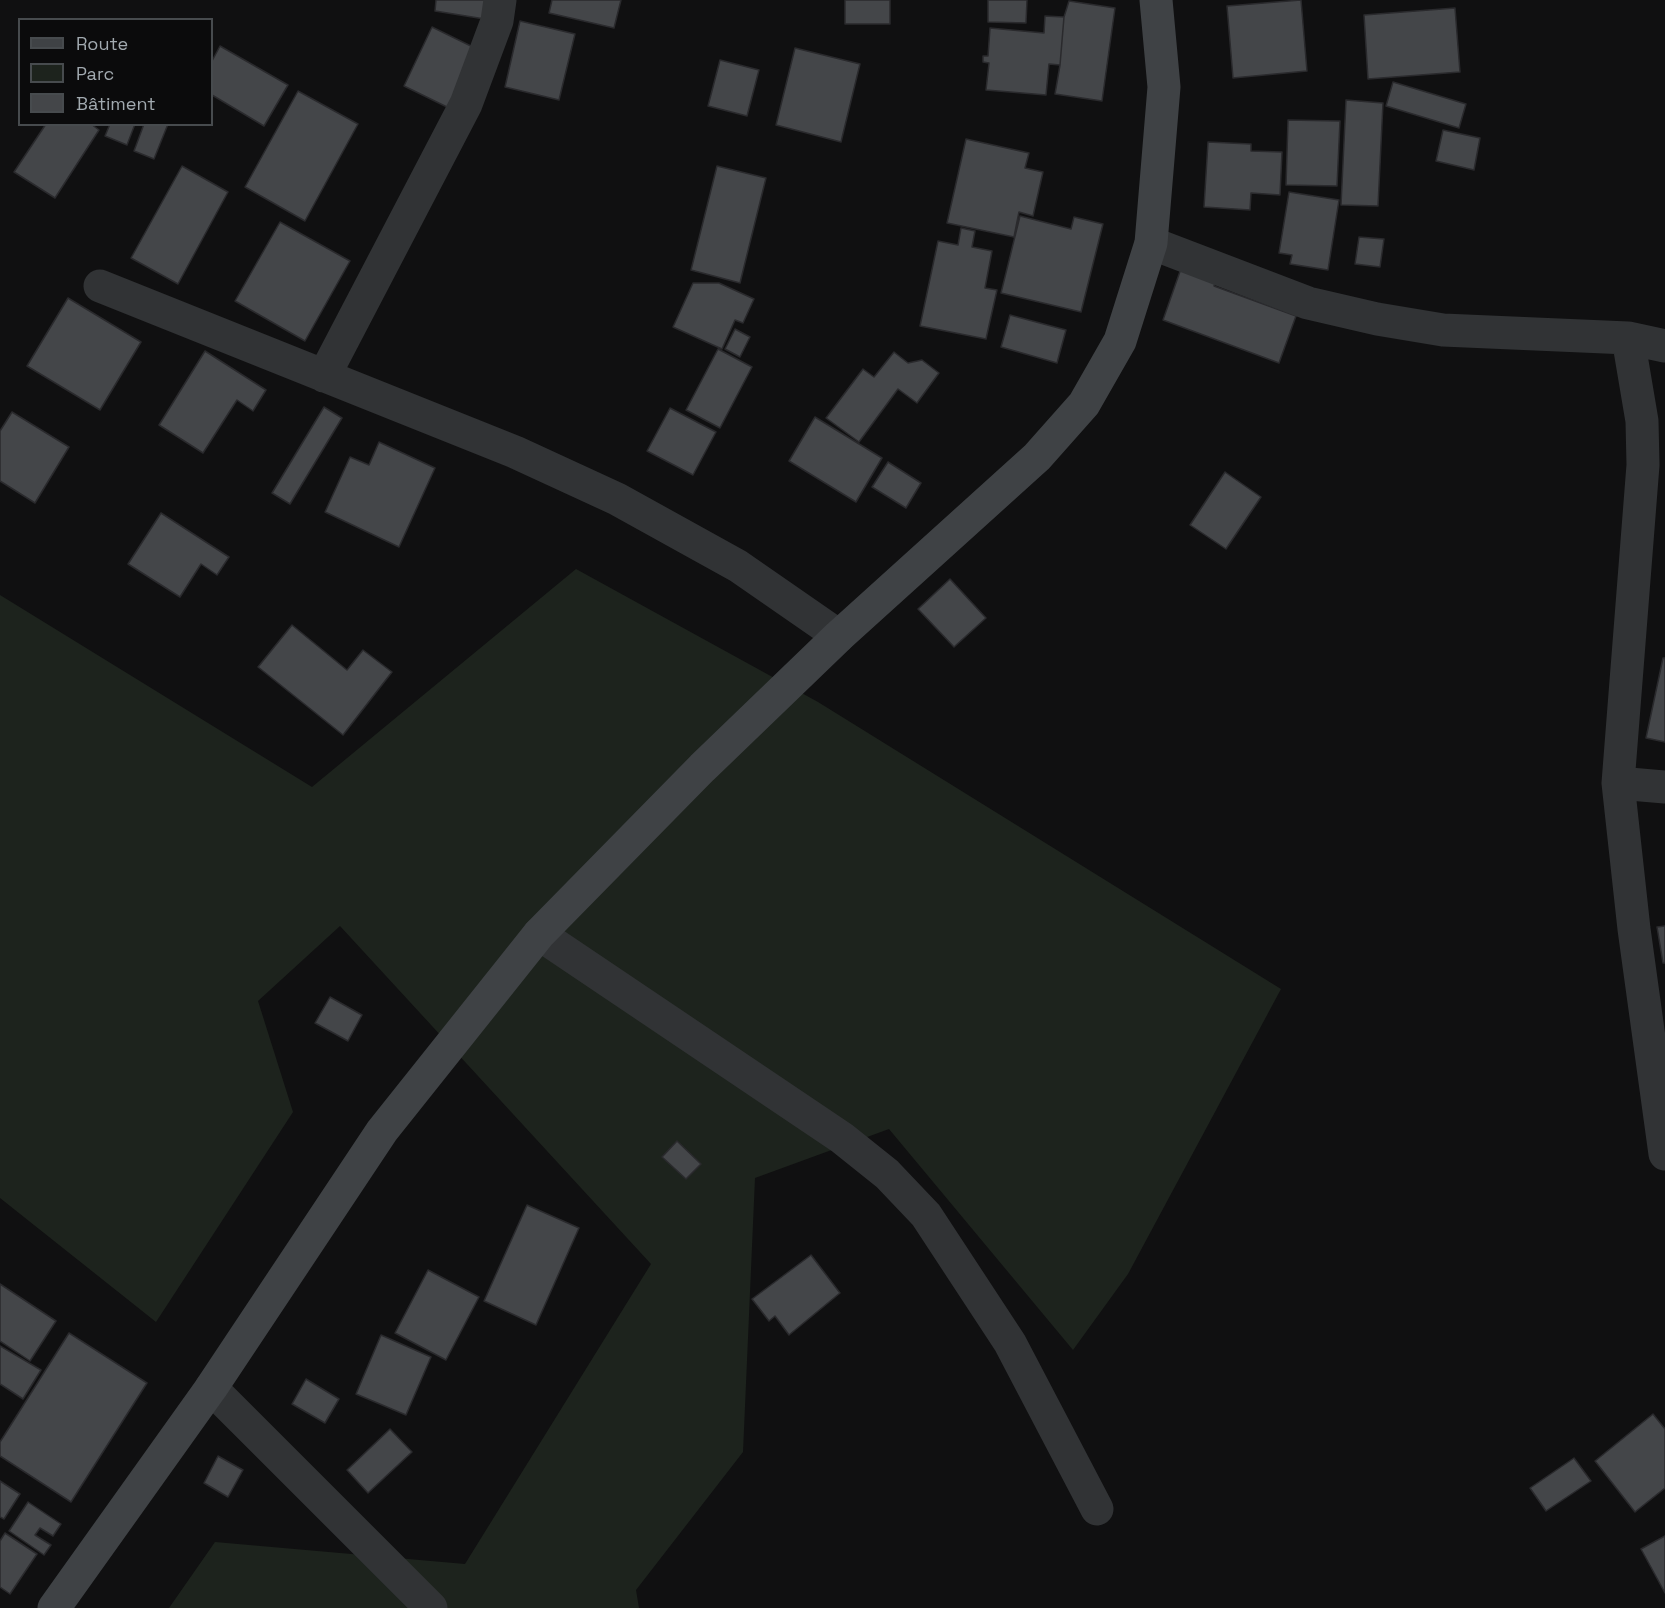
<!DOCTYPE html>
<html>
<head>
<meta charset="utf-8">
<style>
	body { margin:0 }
	#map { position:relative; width:1665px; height:1608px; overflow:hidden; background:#101011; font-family:"Space Grotesk",sans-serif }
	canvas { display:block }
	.legend { position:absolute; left:18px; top:18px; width:195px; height:108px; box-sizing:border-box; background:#0b0b0c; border:2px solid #474b4e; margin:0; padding:8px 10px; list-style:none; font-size:18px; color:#a2aab0 }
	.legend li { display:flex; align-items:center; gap:12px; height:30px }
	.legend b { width:30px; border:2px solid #474b4e }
</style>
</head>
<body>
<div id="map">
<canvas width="1665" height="1608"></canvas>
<ul class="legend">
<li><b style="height:8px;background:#3f4245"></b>Route</li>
<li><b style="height:16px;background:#1d231d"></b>Parc</li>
<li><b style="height:16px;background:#444649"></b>Bâtiment</li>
</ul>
</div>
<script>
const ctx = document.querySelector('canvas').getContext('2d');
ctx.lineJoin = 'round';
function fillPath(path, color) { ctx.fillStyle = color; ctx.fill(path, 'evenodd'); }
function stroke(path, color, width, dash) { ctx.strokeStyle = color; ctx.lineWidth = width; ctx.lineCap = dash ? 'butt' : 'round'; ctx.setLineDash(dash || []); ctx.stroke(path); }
fillPath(new Path2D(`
	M576,569L818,702L1281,989L1128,1274L1073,1350L889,1129L755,1178L743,1452L636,1590L639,1608H169L215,1542L465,1564L651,1264L340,926L258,1001L293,1112L156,1322L0,1198V595L312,787Z`), '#1d231d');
const building = new Path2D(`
	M436,0H500L497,21L435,11Z
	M552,0H621L614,28L549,13Z
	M845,0H890V24H845Z
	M988,0H1027L1026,23L988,22Z
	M1301,0L1307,71L1233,78L1227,6Z
	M1069,1L1115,8L1102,101L1055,94L1060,65L1064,17Z
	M1455,8L1460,72L1368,79L1364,15Z
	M1045,16L1064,17L1060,65L1049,64L1046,95L986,90L989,63L983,62V56H988L990,28L1044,33Z
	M520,21L575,34L559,100L505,87Z
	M432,27L477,49L449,108L404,86Z
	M220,46L288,85L264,126L212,95V61Z
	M795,48L860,64L841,142L776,125Z
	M720,60L759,70L747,116L708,106Z
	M1393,82L1466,104L1459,128L1386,106Z
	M298,91L358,124L305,221L245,187Z
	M1346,100L1383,103L1378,206L1341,205Z
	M1288,120L1340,121L1337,186L1286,185Z
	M46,124H91L99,130L55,198L14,172Z
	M110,124H135L127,145L105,136Z
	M144,124H168L154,159L134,151Z
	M1443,130L1480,138L1474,170L1436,161Z
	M966,139L1029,153L1025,168L1043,172L1033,216L1019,212L1014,237L947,223Z
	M1208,142L1251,144V151L1282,152L1280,195L1251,193L1250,210L1204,207Z
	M182,166L228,192L178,284L131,258Z
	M717,166L766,178L740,283L691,270Z
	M1289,192L1339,200L1328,270L1290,264L1292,255L1279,253Z
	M1020,216L1071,229L1074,217L1103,224L1081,312L1001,293Z
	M280,222L350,261L305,341L235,301Z
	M961,228L975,231L972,247L992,251L985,288L997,290L986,339L920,326L938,241L958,245Z
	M1359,237L1384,239L1380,267L1355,264Z
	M1184,260L1219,272L1214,286L1296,316L1279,363L1163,320Z
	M693,283H719L754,299L743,323L735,320L722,349L673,327Z
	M68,298L141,342L100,410L27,366Z
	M1010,315L1066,330L1057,363L1001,347Z
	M735,329L750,337L740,357L725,349Z
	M718,349L752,367L720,428L686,410Z
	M205,351L266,390L253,411L237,400L203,453L159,425Z
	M894,352L908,363L922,360L939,373L917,403L898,389L859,442L826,418L863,369L874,377Z
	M324,407L342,418L290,504L272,493Z
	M670,408L716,432L693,475L647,451Z
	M12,412L69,447L35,503L0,481V431Z
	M815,417L882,458L856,502L789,461Z
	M379,442L435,468L399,547L325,512L350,457L369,465Z
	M888,462L921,483L906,508L872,487Z
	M1225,472L1261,497L1226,549L1190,525Z
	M161,513L229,557L217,575L201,564L180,597L128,564Z
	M950,579L986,618L954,647L918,609Z
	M292,625L347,670L363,650L392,672L343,735L258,667Z
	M1663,658H1665V742L1646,738Z
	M1665,926V963H1663L1657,927Z
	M330,997L362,1015L348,1041L315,1023Z
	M677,1141L701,1164L686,1179L662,1157Z
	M527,1205L579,1228L536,1325L484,1301Z
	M811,1255L840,1293L789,1335L775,1316L769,1321L752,1299Z
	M428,1270L479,1297L446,1360L395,1333Z
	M0,1284L56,1321L30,1361L0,1341Z
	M69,1333L147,1383L71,1502L0,1456V1442Z
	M381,1335L431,1357L406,1415L356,1394Z
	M0,1346L41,1370L23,1399L0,1384Z
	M306,1379L339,1399L325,1423L292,1404Z
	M1653,1414L1665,1429V1488L1635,1512L1595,1461Z
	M390,1429L412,1452L368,1493L347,1470Z
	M218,1456L243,1470L228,1497L204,1483Z
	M1574,1458L1591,1481L1546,1511L1530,1488Z
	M0,1481L20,1494L4,1519L0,1517Z
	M28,1502L61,1524L53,1536L40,1528L35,1535L51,1545L44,1555L9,1531Z
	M5,1533L37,1554L10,1594L0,1587V1541Z
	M1665,1536V1593L1641,1549Z`);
fillPath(building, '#444649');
stroke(building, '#2a2a2d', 1.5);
stroke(new Path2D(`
	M1151,243L1308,303L1377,319L1443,330L1628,338L1665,346
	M100,286L515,452L617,499L738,566L839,636
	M1628,338L1642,421L1643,465L1618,783L1634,929L1665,1154
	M324,376L466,104L497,21L500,0
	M1618,783L1665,787
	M539,934L842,1138L887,1174L926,1215L1010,1343L1097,1509
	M211,1388L431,1608`), '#313335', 33);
stroke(new Path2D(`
	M54,1608L211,1388L382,1131L539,934L702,768L839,636L1037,457L1084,404L1120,341L1151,243L1164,87L1156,0`), '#3f4245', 33);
</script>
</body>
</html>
